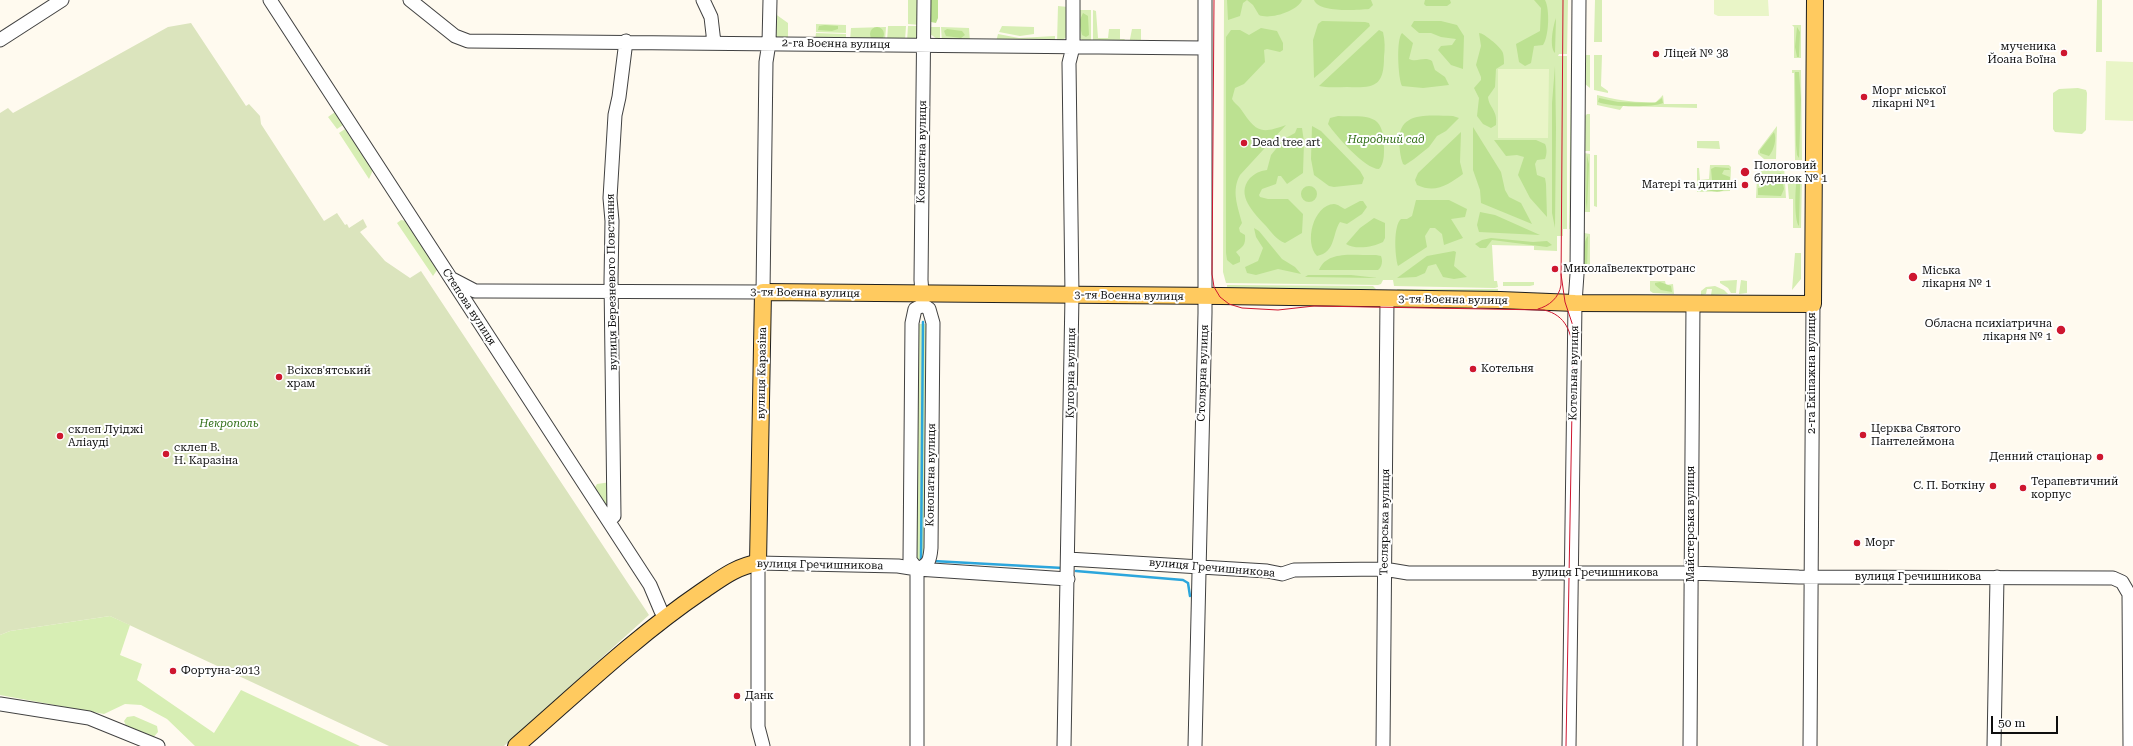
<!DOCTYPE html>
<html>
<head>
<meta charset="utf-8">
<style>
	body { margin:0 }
	#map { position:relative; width:2133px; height:746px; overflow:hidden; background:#fffaef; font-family:"Roboto Serif",serif }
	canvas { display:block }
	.scale { position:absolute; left:1991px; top:716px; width:67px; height:18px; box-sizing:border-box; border:2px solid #0e0e0e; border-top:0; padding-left:5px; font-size:12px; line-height:14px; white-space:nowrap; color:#0e0e0e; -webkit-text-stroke:3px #fff; paint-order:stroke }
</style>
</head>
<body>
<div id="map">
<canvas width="2133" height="746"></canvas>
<div class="scale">50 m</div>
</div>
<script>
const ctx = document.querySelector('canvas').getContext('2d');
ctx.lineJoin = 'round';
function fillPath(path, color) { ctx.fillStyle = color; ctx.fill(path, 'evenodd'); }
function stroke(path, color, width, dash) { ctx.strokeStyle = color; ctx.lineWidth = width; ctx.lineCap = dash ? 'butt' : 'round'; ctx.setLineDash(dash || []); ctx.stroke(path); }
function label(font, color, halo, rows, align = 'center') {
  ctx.font = font + ' "Roboto Serif",serif'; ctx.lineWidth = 4; ctx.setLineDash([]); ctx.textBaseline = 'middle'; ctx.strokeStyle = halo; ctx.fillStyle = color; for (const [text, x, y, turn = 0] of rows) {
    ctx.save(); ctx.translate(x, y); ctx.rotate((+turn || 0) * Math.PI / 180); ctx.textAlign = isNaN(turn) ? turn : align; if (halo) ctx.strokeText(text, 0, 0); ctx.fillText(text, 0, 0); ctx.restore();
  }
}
fillPath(new Path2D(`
	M908,0H920V25L908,24Z
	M1224,0H1568L1567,54H1559L1558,56H1567V229H1563V236H1557V251L1534,250V246L1492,245L1494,281H1497L1498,287L1495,288L1394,286L1393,280H1383L1381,284L1378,285L1226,283L1223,272Z
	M1595,0H1602V42H1594Z
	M2097,0H2102V52H2096Z
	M1058,6L1068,7L1067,37L1057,43Z
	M1080,10H1091V44C1073,40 1078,25 1077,11Z
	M1093,10L1096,11L1098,38H1108L1109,29H1120V39H1125L1122,44H1093Z
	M774,13L788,23V40L779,39L774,34Z
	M816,24L846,25V33L816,32Z
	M1792,25H1801V58H1794V27Z
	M888,26H906L905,41H887Z
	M908,26H920L915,40L907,41Z
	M1002,26L1034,27V34L1020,36L999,32Z
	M886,27L885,41H850L851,28Z
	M928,27H940V41L930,34Z
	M941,27L969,28L970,42H942Z
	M1132,29H1141V44H1129Z
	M816,33L846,34V41L815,40Z
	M998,34L1019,38L1055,36V43L996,42Z
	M1585,55H1590V88L1585,84Z
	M1594,55H1602L1601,86L1608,91V93L1594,90Z
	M1571,59H1573L1571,229H1569Z
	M1792,70H1801L1802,160H1795L1794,73H1792Z
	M2078,88L2086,90L2087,93L2086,130L2082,134L2055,132L2053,129V93L2059,89Z
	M1597,95C1617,100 1635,103 1656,102L1663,95L1664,104H1697V108L1623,106L1620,110L1597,105Z
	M335,112L343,125L337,129L328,117Z
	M1587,114H1590V151H1584L1585,116Z
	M1777,126L1776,159H1764L1758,154V151Z
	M345,129L373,170L369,179L339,133Z
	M1697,141H1719L1720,149L1697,148Z
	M1584,153L1590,154V212H1584Z
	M1594,155H1597V207L1594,206Z
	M1710,165H1729L1731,167L1730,191L1697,192V168H1699L1700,180L1709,179Z
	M1784,166L1786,198H1756L1757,177L1763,168Z
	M1787,176H1802L1801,228H1793V199H1789Z
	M401,220L406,221L437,268V270L433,276L397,223Z
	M1584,233L1590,234V272L1583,271Z
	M1795,253H1801V279L1792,290Z
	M1737,280L1736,293H1731L1728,288L1720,283V281Z
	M1741,280L1747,281V293L1739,294Z
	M1650,281H1665L1666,285L1673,284L1674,294L1653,293L1650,291Z
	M1503,282H1534V285L1530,286H1503Z
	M1227,285L1373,286L1376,289H1227Z
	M1715,286L1724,290L1728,294L1711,295L1712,289H1707L1706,294L1701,295V291L1706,287Z
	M1397,289H1498V292L1398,291Z
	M916,324H931L926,564L914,561Z
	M611,482L610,512L594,489L597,484Z
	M110,616L130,625L120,655L142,664L137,680L214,733L241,690L360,746H195L167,719L141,705L125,704L104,714L0,695V635L10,631Z
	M134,716L157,726L158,732L152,739L127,728L124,721L127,717Z`), '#d7eeb4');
fillPath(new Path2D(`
	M929,0H938V18L936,23L931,22Z
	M1227,0H1302C1298,11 1270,20 1259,15L1253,5L1247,0L1243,3L1240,16L1228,20Z
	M1314,0H1371L1373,5L1369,9C1356,10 1319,13 1314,0Z
	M1425,0H1450L1451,3L1447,6H1426L1424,4Z
	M1534,0H1545C1550,9 1549,37 1543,45L1534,46L1531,63L1525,66L1519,62L1516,44L1540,31L1541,8Z
	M1083,13L1088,16L1089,35L1086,37L1082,35L1079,22Z
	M1556,18L1555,53C1549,47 1553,26 1556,18Z
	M1322,21L1365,22L1369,23L1370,26L1326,68L1314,78L1313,40L1318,24Z
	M1414,21H1441L1457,25L1464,36L1463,69L1451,65L1438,50L1441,46L1452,45L1456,39L1441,37L1431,33H1419L1411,26Z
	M825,25L838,26V29L832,31L818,30L819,26Z
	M1797,27L1800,32L1799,57H1797L1795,47Z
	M870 34a7 7 0 1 1 14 0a7 7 0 1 1-14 0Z
	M1261,28L1277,31L1283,43V50L1280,52L1267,49L1264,50L1265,62L1244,84L1235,88L1232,99C1234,103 1238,105 1240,108C1256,131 1259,135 1286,125L1240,175C1231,191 1238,207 1242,223L1239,228L1240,232L1245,235C1246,246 1242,247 1236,252L1240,257V262L1233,265L1227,260L1226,253V37L1231,30H1240L1249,35Z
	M947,29L962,31L965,35L961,38L946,36L944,31Z
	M1379,30L1383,32C1385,40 1385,49 1384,57C1384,87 1374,88 1347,87C1338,87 1327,88 1319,86Z
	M1402,33L1413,43L1409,59C1417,63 1424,56 1432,61L1435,70L1445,77L1449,85L1423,88L1402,86C1398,78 1396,39 1402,33Z
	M1479,33C1484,33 1499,46 1502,51C1504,54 1504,60 1504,64L1496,69L1495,87L1488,97C1489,108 1498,110 1496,125L1491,128L1483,124L1477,116L1479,98L1474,88L1481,80V77L1476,65L1481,46Z
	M1555,66L1556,128L1555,228L1552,213V103Z
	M1795,72H1799L1801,99L1799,158L1797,155L1796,145Z
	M1599,98L1618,102L1655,103L1662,98L1663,103C1652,108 1609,107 1598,102Z
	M1338,116C1368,117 1384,112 1384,148C1384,155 1384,164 1379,169C1365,169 1336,136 1328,124L1330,118Z
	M1453,116L1459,118L1446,131L1437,136L1429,147L1414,159L1405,165L1403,164C1400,157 1400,150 1399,143C1398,110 1429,116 1453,116Z
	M1312,126L1321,131L1360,171L1364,178L1362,184L1334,187L1329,186L1314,175L1311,159Z
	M1473,127L1501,172L1505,190L1509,197L1521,203L1532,224L1481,203L1480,190L1473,170Z
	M1297,128H1302L1304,142L1303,173L1287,184L1281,176H1278L1276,184L1262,189L1259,195L1260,197L1268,199H1288L1303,214L1302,233L1285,243C1277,240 1271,232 1266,226C1254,213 1235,195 1250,178C1256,173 1259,171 1267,170L1271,155L1284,139L1295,133Z
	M1461,132L1460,162L1463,174C1449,184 1436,194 1417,185L1415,180L1418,173Z
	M1774,132C1777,139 1774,150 1769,156L1760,153V150Z
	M1536,140L1545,144C1547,148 1547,154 1545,159L1537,160L1535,164L1537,175L1545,178L1546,184L1547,217L1530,198L1518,175L1524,157L1517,155L1506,156L1494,140Z
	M1587,155L1589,164L1587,211L1586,202Z
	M1715,167L1729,168L1730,170H1724L1722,174L1730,177C1730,195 1714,194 1701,187L1705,182L1708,183L1712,180L1711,169Z
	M1781,173L1784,189L1781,196L1758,195V188H1761L1764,181H1777L1776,174Z
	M1797,178L1800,180V186L1799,226C1794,221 1795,186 1797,178Z
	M1301 194a8 8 0 1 1 16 0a8 8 0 1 1-16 0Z
	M1416,200H1449L1467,209L1465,217L1451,219L1463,238L1444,245L1442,234L1435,228H1430L1425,236L1427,247L1398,266C1395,256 1393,226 1401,219H1407L1412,216Z
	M1360,201H1363L1367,207L1362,214L1347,224L1340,222C1332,234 1336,252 1317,256C1304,243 1313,205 1334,204C1338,204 1342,208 1345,209Z
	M1480,212L1495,215L1540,235L1479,232L1477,225Z
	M1374,218L1385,223V238L1383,242C1374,247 1355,250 1346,244L1360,228Z
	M1254,228L1259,231L1282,259L1295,267L1301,274L1278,269L1256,275L1247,273L1245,267L1258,261L1263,248L1256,237Z
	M1588,236L1587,270L1585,268C1584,260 1582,242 1588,236Z
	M1491,238L1533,242L1547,241L1552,245L1547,247L1492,240L1486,248H1480L1475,244L1482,240Z
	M1454,251L1456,252L1454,266L1467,277L1454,279L1443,277L1436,264L1428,266L1425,273L1416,277L1397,278L1427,256Z
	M1376,255L1381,256C1383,261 1382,267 1378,270H1319C1327,249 1358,256 1376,255Z
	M1308,275H1351L1378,278L1305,277Z
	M1660,282L1671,286L1672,292L1661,290L1655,285V283Z`), '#bce191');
fillPath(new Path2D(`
	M191,23L246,106L249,104L260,116L261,124L324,221L337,213L345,225L347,224L349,228L363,219L367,227L360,232L385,261L410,278L421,271L649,615L504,746H389L110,616L10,631L0,635V113L8,108L13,113L168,27Z`), '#dbe4bd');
fillPath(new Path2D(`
	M1714,0H1768L1769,16H1718L1714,14Z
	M2106,61L2133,62V121L2105,120Z
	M1498,69H1549L1548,138H1498Z`), '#e9f5c7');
stroke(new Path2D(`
	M923,560H921L923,322
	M933,561L1063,568
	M1076,571L1183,580L1188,583L1190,596`), '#2ca6dc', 2.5);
const minor = new Path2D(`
	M270,0L585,485L650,585L661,611L666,616
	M410,0L455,36L468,41L1204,48
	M703,0L711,17L714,43
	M0,40L62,0
	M452,279L475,291H485L763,292L766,62L769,43L770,0
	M608,520L614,516L611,281L612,221L610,198L615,115L619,97L626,41
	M1068,559L1267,571L1282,574L1294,570L1384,569L1408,573H1691L1799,577L2113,578L2122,582L2129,594L2130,746
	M917,569C929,565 930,560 931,548L933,323L929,309L923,305
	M0,704L89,718L158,746
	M763,746L758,727V563L898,566L917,569L1068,579
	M917,746V569L910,560L912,323L915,309L923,305L921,280L924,0
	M1064,746L1072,295L1069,63L1073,47V0
	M1195,746L1205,313V0
	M1383,746L1387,299
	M1569,746L1575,303L1577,274L1579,0
	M1690,746L1693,303
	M1810,746L1813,304
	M1994,746L1997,577`);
const major = new Path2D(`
	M516,746C576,694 635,637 701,592C719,580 736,566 758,563L763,292L1221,296L1500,300L1575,303L1813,304L1815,0`);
stroke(minor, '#414141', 15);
stroke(major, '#1f1f1f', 18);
stroke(minor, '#fff', 13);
stroke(major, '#ffca5f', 16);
stroke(new Path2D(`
	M1214,0L1212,274L1214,287L1220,297L1229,304L1242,308L1278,310L1314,306L1544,310C1566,315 1572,333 1573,353L1566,746
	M1561,274L1565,302L1575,332
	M1538,309C1549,306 1559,298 1561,285L1563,0`), '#ce162f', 1);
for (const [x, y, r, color] of [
	[2064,53,4,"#ce162f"],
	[1656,54,4,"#ce162f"],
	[1864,97,4,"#ce162f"],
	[1244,143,4,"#ce162f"],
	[1745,172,5,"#ce162f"],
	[1745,185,4,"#ce162f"],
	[1555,269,4,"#ce162f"],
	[1913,277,5,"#ce162f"],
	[2061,330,5,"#ce162f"],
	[1473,369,4,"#ce162f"],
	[279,377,4,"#ce162f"],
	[1863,435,4,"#ce162f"],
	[60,436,4,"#ce162f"],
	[166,454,4,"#ce162f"],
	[2100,457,4,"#ce162f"],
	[1993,486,4,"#ce162f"],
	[2023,488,4,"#ce162f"],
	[1857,543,4,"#ce162f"],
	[173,671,4,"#ce162f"],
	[737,696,4,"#ce162f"]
]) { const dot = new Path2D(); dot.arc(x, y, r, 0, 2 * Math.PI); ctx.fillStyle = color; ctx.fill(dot); stroke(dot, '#fff', 1.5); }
label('11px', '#0e0e0e', '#fff', [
	["2-га Воєнна вулиця",836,44,1],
	["Конопатна вулиця",922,152,-89],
	["вулиця Березневого Повстання",612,282,-91],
	["3-тя Воєнна вулиця",805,293,1],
	["3-тя Воєнна вулиця",1129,296,1],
	["3-тя Воєнна вулиця",1453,300,1],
	["Степова вулиця",469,307,57],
	["вулиця Каразіна",762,373,-89],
	["Купорна вулиця",1071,373,-89],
	["Столярна вулиця",1203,373,-88],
	["Котельна вулиця",1574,373,-89],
	["2-га Екіпажна вулиця",1812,373,-90],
	["Конопатна вулиця",931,475,-89],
	["Теслярська вулиця",1385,522,-89],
	["Майстерська вулиця",1691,524,-90],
	["вулиця Гречишникова",820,565,1],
	["вулиця Гречишникова",1212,568,5],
	["вулиця Гречишникова",1595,573],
	["вулиця Гречишникова",1918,577]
]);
label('11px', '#0e0e0e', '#fff', [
	["мученика",2056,47,"right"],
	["Йоана Воїна",2056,60,"right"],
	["Ліцей № 38",1664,54],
	["Морг міської",1872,91],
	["лікарні №1",1872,104],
	["Dead tree art",1252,143],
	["Пологовий",1754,166],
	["будинок № 1",1754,179],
	["Матері та дитині",1737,185,"right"],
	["Миколаївелектротранс",1563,269],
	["Міська",1922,271],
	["лікарня № 1",1922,284],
	["Обласна психіатрична",2052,324,"right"],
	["лікарня № 1",2052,337,"right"],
	["Котельня",1481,369],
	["Всіхсв'ятський",287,371],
	["храм",287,384],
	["Церква Святого",1871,429],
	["Пантелеймона",1871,442],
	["склеп Луіджі",68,430],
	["Аліауді",68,443],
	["склеп В.",174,448],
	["Н. Каразіна",174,461],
	["Денний стаціонар",2092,457,"right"],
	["Терапевтичний",2031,482],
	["корпус",2031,495],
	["С. П. Боткіну",1985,486,"right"],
	["Морг",1865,543],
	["Фортуна-2013",181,671],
	["Данк",745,696]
], 'left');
label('italic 11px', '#306e16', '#fff', [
	["Народний сад",1386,140],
	["Некрополь",229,424]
]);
</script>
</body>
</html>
